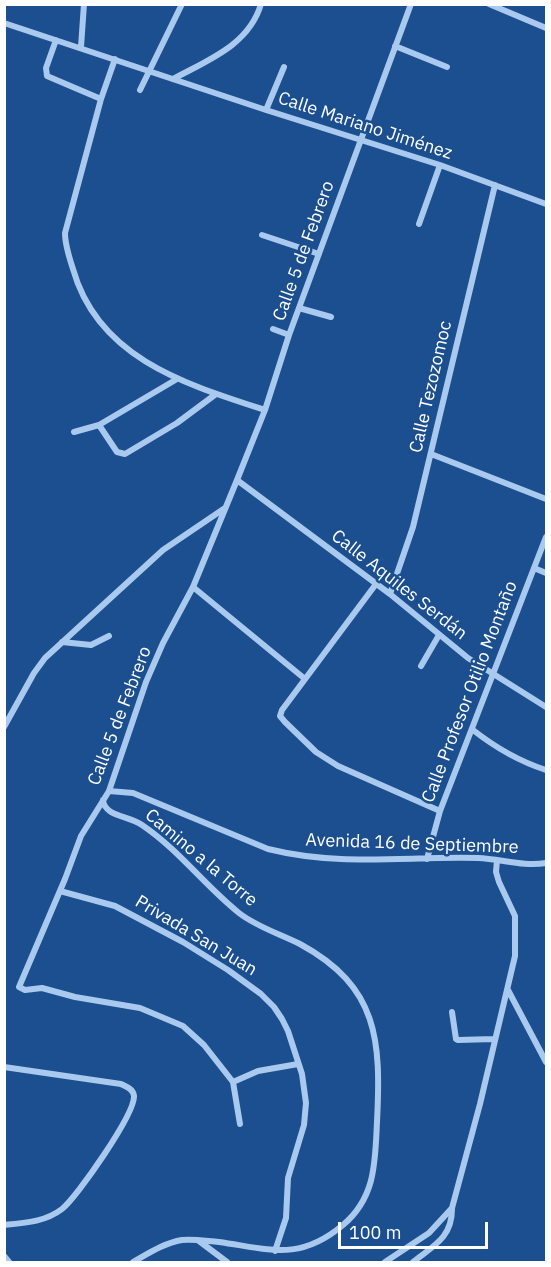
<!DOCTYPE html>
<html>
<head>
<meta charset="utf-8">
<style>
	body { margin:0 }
	#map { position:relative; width:551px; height:1267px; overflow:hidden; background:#1b4f8f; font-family:"IBM Plex Sans",sans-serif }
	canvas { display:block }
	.frame { position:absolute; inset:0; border:6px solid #fff; pointer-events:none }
	.scale { position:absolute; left:338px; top:1222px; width:150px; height:27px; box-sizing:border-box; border:3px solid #fff; border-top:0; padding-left:8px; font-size:18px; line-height:21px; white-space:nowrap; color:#fff; -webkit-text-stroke:4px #1b4f8f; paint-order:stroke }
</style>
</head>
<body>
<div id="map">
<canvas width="551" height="1267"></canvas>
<div class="frame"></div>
<div class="scale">100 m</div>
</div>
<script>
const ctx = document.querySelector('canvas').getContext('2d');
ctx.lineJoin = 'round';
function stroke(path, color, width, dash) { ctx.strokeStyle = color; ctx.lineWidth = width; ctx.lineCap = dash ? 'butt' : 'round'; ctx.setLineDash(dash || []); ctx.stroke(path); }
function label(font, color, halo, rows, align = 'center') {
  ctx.font = font + ' "IBM Plex Sans",sans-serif'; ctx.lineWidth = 5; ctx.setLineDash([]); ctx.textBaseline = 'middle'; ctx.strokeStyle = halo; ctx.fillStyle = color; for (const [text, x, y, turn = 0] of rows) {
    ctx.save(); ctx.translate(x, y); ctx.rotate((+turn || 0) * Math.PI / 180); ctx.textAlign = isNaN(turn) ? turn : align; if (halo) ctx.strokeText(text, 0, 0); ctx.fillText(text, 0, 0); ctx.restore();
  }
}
stroke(new Path2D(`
	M489,4L546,28
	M4,23L266,110L440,165L546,204
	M56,40L46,68L47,76L101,99
	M395,46L447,67
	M81,47L84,4
	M115,59L101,99L65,233C65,245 69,257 73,269C98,358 185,384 265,410
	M173,79C208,60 249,45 261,4
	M140,90L182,4
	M266,110L284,67
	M419,224L440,165
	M262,235L319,254
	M299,308L331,317
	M273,329L289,335
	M99,425L117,452L125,454L177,423L216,394
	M74,432L99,425L177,379
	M431,454L546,499
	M237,480L390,594L468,658L546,707
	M534,568L546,573
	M376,584L282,710L280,716L285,722L316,752L338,766L440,811
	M193,587L305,679
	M390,594L413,527L495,185
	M62,642L91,645L109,636
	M421,666L439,635
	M4,727L34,673L45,658L163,550L225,508
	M473,730C496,748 518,761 546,770
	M109,791L133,793L268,849C341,867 406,856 478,858C501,859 524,867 546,863
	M103,800C105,817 128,815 142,825C179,850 205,886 239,913C257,927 280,934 300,944C379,987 381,1041 377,1122C375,1162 376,1197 343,1225C299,1262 269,1249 219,1242C206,1241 195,1239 182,1240C164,1243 149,1253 133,1262
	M427,859L440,811L546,537
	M60,891L115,906L183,942L228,970L261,994L274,1007L282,1019L288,1031L302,1074L306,1103L304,1125L288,1178L286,1218L275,1251
	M508,990L546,1062
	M452,1012L456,1039L458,1040L494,1039
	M4,1067L121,1084C127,1087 133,1089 134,1096C135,1114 77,1197 62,1209C45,1222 25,1223 4,1225
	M233,1082L258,1071L298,1064
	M240,1124L233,1082L204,1045L183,1026L140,1008L75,997L42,988L25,990L19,987L65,879L81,836L109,791L146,682L163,643L193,587L237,480L265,410L289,335L411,4
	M199,1241L227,1262
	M4,1256L9,1262
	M385,1262L429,1233L452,1208L480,1104L515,956V916L499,882L496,872L497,860
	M413,1262C433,1246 452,1238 452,1209`), '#a9c9ee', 6);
label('18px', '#fff', '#1b4f8f', [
	["Calle Mariano Jiménez",365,126,18],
	["Calle 5 de Febrero",304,251,-70],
	["Calle Tezozomoc",431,387,-77],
	["Calle Aquiles Serdán",399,585,38],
	["Calle Profesor Otilio Montaño",470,692,-69],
	["Calle 5 de Febrero",120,716,-69],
	["Avenida 16 de Septiembre",412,844,2],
	["Camino a la Torre",201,858,40],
	["Privada San Juan",196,936,31]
]);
</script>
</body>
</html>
